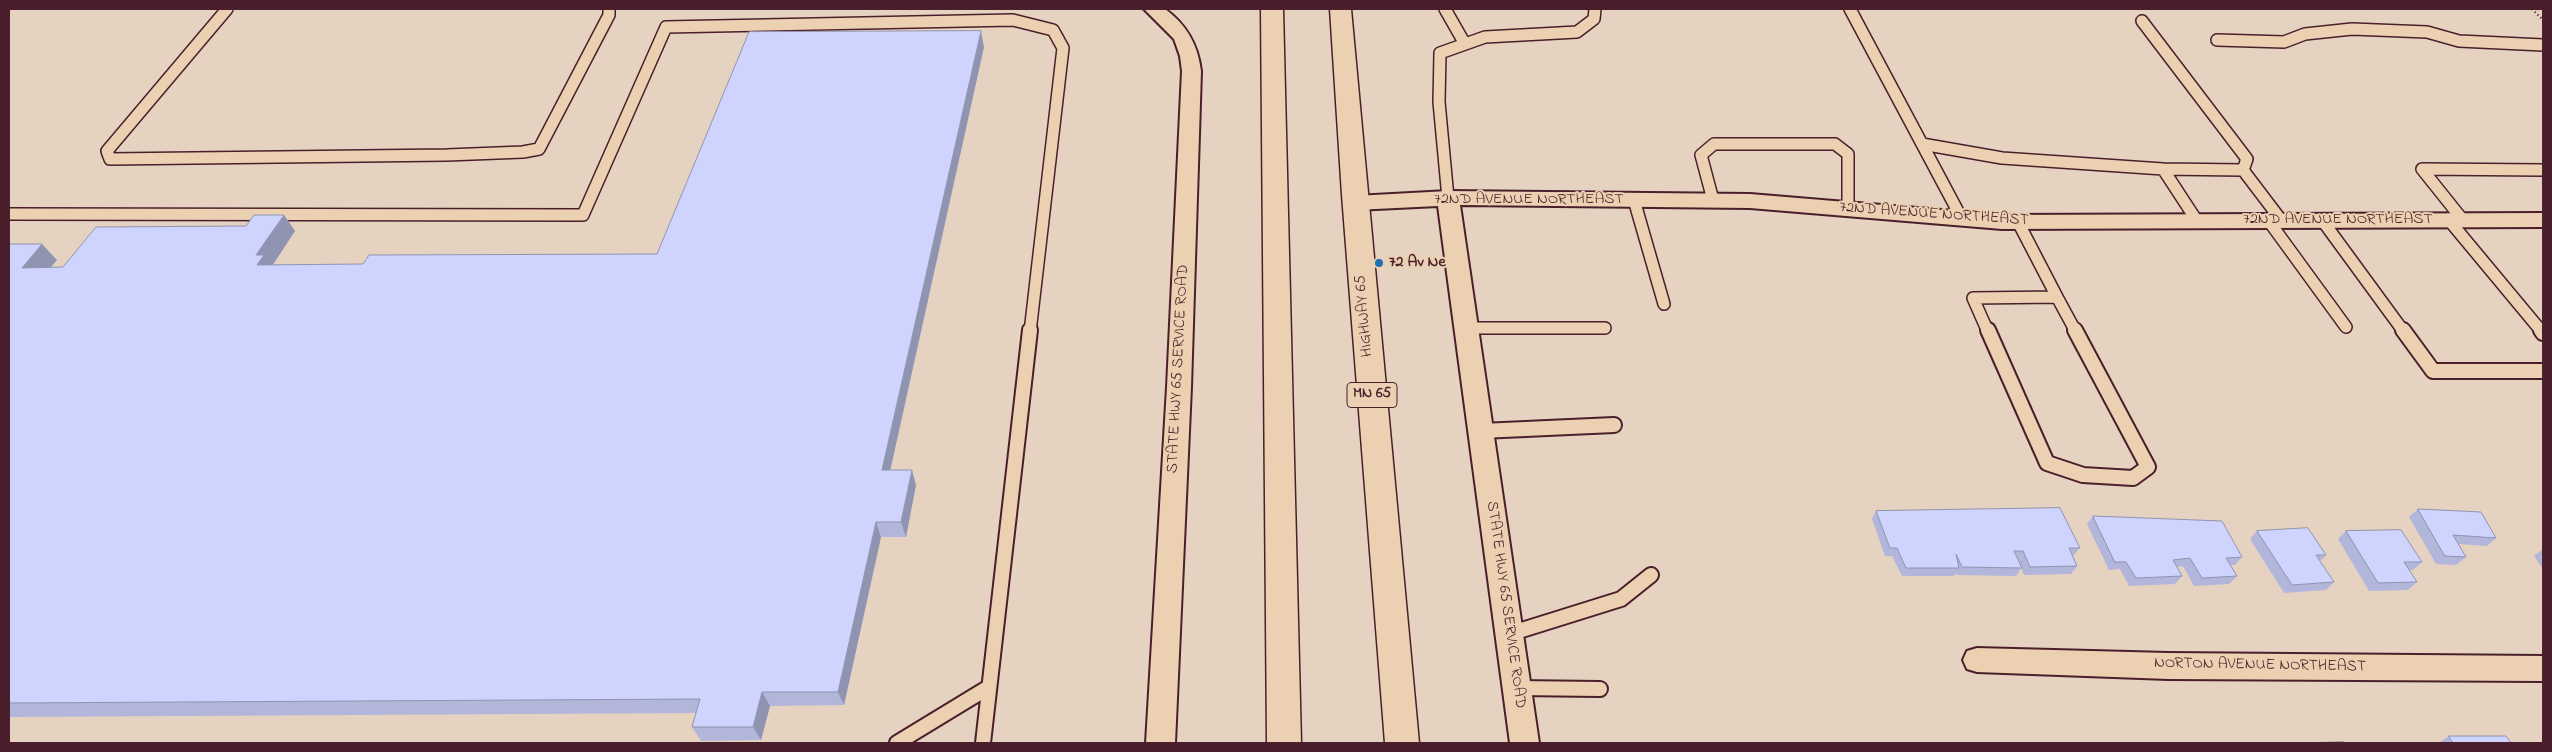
<!DOCTYPE html>
<html>
<head>
<meta charset="utf-8">
<style>
	body { margin:0 }
	#map { position:relative; width:2552px; height:752px; overflow:hidden; background:#e5d2c1; font-family:"Indie Flower",sans-serif }
	canvas { display:block }
	.frame { position:absolute; inset:0; border:10px solid #4a1f2b; pointer-events:none }
</style>
</head>
<body>
<div id="map">
<canvas width="2552" height="752"></canvas>
<div class="frame"></div>
</div>
<script>
const ctx = document.querySelector('canvas').getContext('2d');
ctx.lineJoin = 'round';
function stroke(path, color, width, dash) { ctx.strokeStyle = color; ctx.lineWidth = width; ctx.lineCap = dash ? 'butt' : 'round'; ctx.setLineDash(dash || []); ctx.stroke(path); }
function fillPath(path, color) { ctx.fillStyle = color; ctx.fill(path, 'evenodd'); }
function label(font, color, halo, rows, align = 'center') {
  ctx.font = font + ' "Indie Flower",sans-serif'; ctx.lineWidth = 4; ctx.setLineDash([]); ctx.textBaseline = 'middle'; ctx.strokeStyle = halo; ctx.fillStyle = color; for (const [text, x, y, turn = 0] of rows) {
    ctx.save(); ctx.translate(x, y); ctx.rotate((+turn || 0) * Math.PI / 180); ctx.textAlign = isNaN(turn) ? turn : align; if (halo) ctx.strokeText(text, 0, 0); ctx.fillText(text, 0, 0); ctx.restore();
  }
}
const laneFar1 = new Path2D(`
	M227,9L107,151L110,159L447,155L523,152L539,149L609,15V9
	M1445,9L1465,44
	M1850,9L1962,219
	M2142,21L2247,159L2243,170L2163,169
	M2217,40L2284,42L2305,34L2352,29L2427,32L2459,41L2543,45
	M1922,144L2002,158L2163,169L2197,221
	M2243,170L2281,220
	M1448,198L1439,102L1440,53L1485,37L1577,32L1594,19L1595,9
	M1634,200L1664,304
	M1713,200L1701,155L1714,144H1835L1848,154V209
	M9,214L583,215L666,27L1013,20L1053,30L1063,48L1030,332
	M2448,219L2542,332
	M2462,219L2422,169L2543,170
	M2268,220L2346,327
	M2322,220L2404,332
	M2018,222L2057,297
	M2057,297L2076,332
	M1467,328H1605
	M1988,332L1973,298L2057,297`);
const lane = new Path2D(`
	M1988,330L2047,463L2083,475L2133,478L2148,467L2075,330
	M2403,330L2433,371H2543
	M2541,330L2543,333
	M1481,431L1614,425
	M1509,634L1621,599L1651,575
	M1516,688L1600,689
	M897,743L989,687
	M983,743L1030,330`);
const street = new Path2D(`
	M1144,9H1165C1187,25 1198,45 1201,71L1191,387L1175,743H1146L1167,387L1182,71L1180,56L1174,39Z
	M1448,191L1750,194L2002,215L2543,213V227L2002,229L1750,208L1460,205L1539,743H1510L1438,206L1355,210L1348,208L1344,203L1348,198L1355,196Z
	M1977,648L2168,653L2543,656V681L2168,679L1977,672L1967,669L1963,660L1967,651Z`);
const highway = new Path2D(`
	M1261,9H1283L1301,743H1267Z
	M1330,9H1351L1419,743H1385L1342,195Z`);
stroke(laneFar1, '#4a1f2b', 14);
stroke(lane, '#4a1f2b', 18);
stroke(street, '#4a1f2b', 4);
stroke(highway, '#4a1f2b', 3);
stroke(new Path2D(`
	M2532,9L2543,20`), '#4a1f2b', 2.5, [1, 3]);
stroke(laneFar1, '#ebd1b2', 11);
stroke(lane, '#ebd1b2', 14);
fillPath(street, '#ebd1b2');
fillPath(highway, '#ebd1b2');
fillPath(new Path2D(`
	M984,47L890,470L916,485L906,537H881L844,705L770,706L761,740L701,741L692,727L696,713L9,717V244L57,260L50,268L63,267L246,226L284,215L295,231L272,265L363,264L657,254Z
	M2418,509L2496,538L2487,546L2458,544L2466,557L2456,565L2436,564L2409,517Z
	M1876,511L2080,548L2073,556H2072L2077,566L2071,574L2024,575L2021,568L2016,576L1957,575L1956,573L1954,576H1902L1892,556H1885L1872,519Z
	M2093,516L2242,557L2235,565H2230L2237,576L2229,584L2194,586L2183,566L2177,567L2182,576L2175,584L2129,586L2120,569L2109,570L2087,524Z
	M2257,531L2326,555L2320,561L2334,582L2326,590L2284,593L2250,539Z
	M2346,531L2422,562L2413,570H2409L2417,582L2408,590L2369,591L2338,539Z
	M2543,549V569L2534,556Z
	M2449,736L2511,743H2439Z`), '#b1b6da');
fillPath(new Path2D(`
	M981,31L984,47L887,485L882,470Z
	M284,215L295,231L272,266L257,265L256,255Z
	M42,244L57,260L37,283L22,268Z
	M912,470L916,485L906,537L901,522Z
	M876,522L881,537L844,705L838,692Z
	M762,692L770,706L761,740L753,727Z`), '#9094b1');
const building = new Path2D(`
	M981,31L882,470H912L901,522H876L838,692H762L753,727H692L700,699L9,703V244H42L22,268L63,267L96,227L246,226L254,215H284L256,255H264L257,265L363,264L369,255L657,254L749,32Z
	M2060,508L2080,548H2069L2077,566L2030,567L2023,551H2014L2022,568L1962,567L1956,554L1959,568H1906L1897,548H1890L1876,511Z
	M2418,509L2481,512L2496,538L2453,535L2466,557L2445,556Z
	M2093,516L2222,521L2242,557L2226,558L2237,576L2202,578L2190,558L2173,560L2182,576L2136,578L2126,562H2115Z
	M2308,528L2326,555H2316L2334,582L2292,585L2257,531Z
	M2401,530L2422,562H2404L2417,582L2378,583L2346,531Z
	M2449,736H2506L2511,743H2453Z
	M2344,742V743H2304Z`);
fillPath(building, '#ced4fd');
stroke(building, '#9094b1', 1);
for (const [x, y, r, color] of [
	[1379,263,5,"#1f6fb2"]
]) { const dot = new Path2D(); dot.arc(x, y, r, 0, 2 * Math.PI); ctx.fillStyle = color; ctx.fill(dot); stroke(dot, '#ebd1b2', 2); }
for (const [x, y, w] of [
	[1372,395,50]
]) { const box = new Path2D(); box.roundRect(x - w / 2, y - 12.5, w, 25, 4); ctx.fillStyle = '#ebd1b2'; ctx.fill(box); stroke(box, '#4a1f2b', 1); }
label('bold 15px', '#4a1f2b', null, [
	["MN 65",1372,395]
]);
label('16px', '#4a1f2b', '#ebd1b2', [
	["72ND AVENUE NORTHEAST",1529,200],
	["72ND AVENUE NORTHEAST",1934,215,4],
	["72ND AVENUE NORTHEAST",2338,220],
	["HIGHWAY 65",1365,316,-95],
	["STATE HWY 65 SERVICE ROAD",1179,369,-87],
	["STATE HWY 65 SERVICE ROAD",1505,605,82],
	["NORTON AVENUE NORTHEAST",2260,666,1]
]);
label('bold 16px', '#4a1f2b', '#ebd1b2', [
	["72 Av Ne",1389,263]
], 'left');
</script>
</body>
</html>
